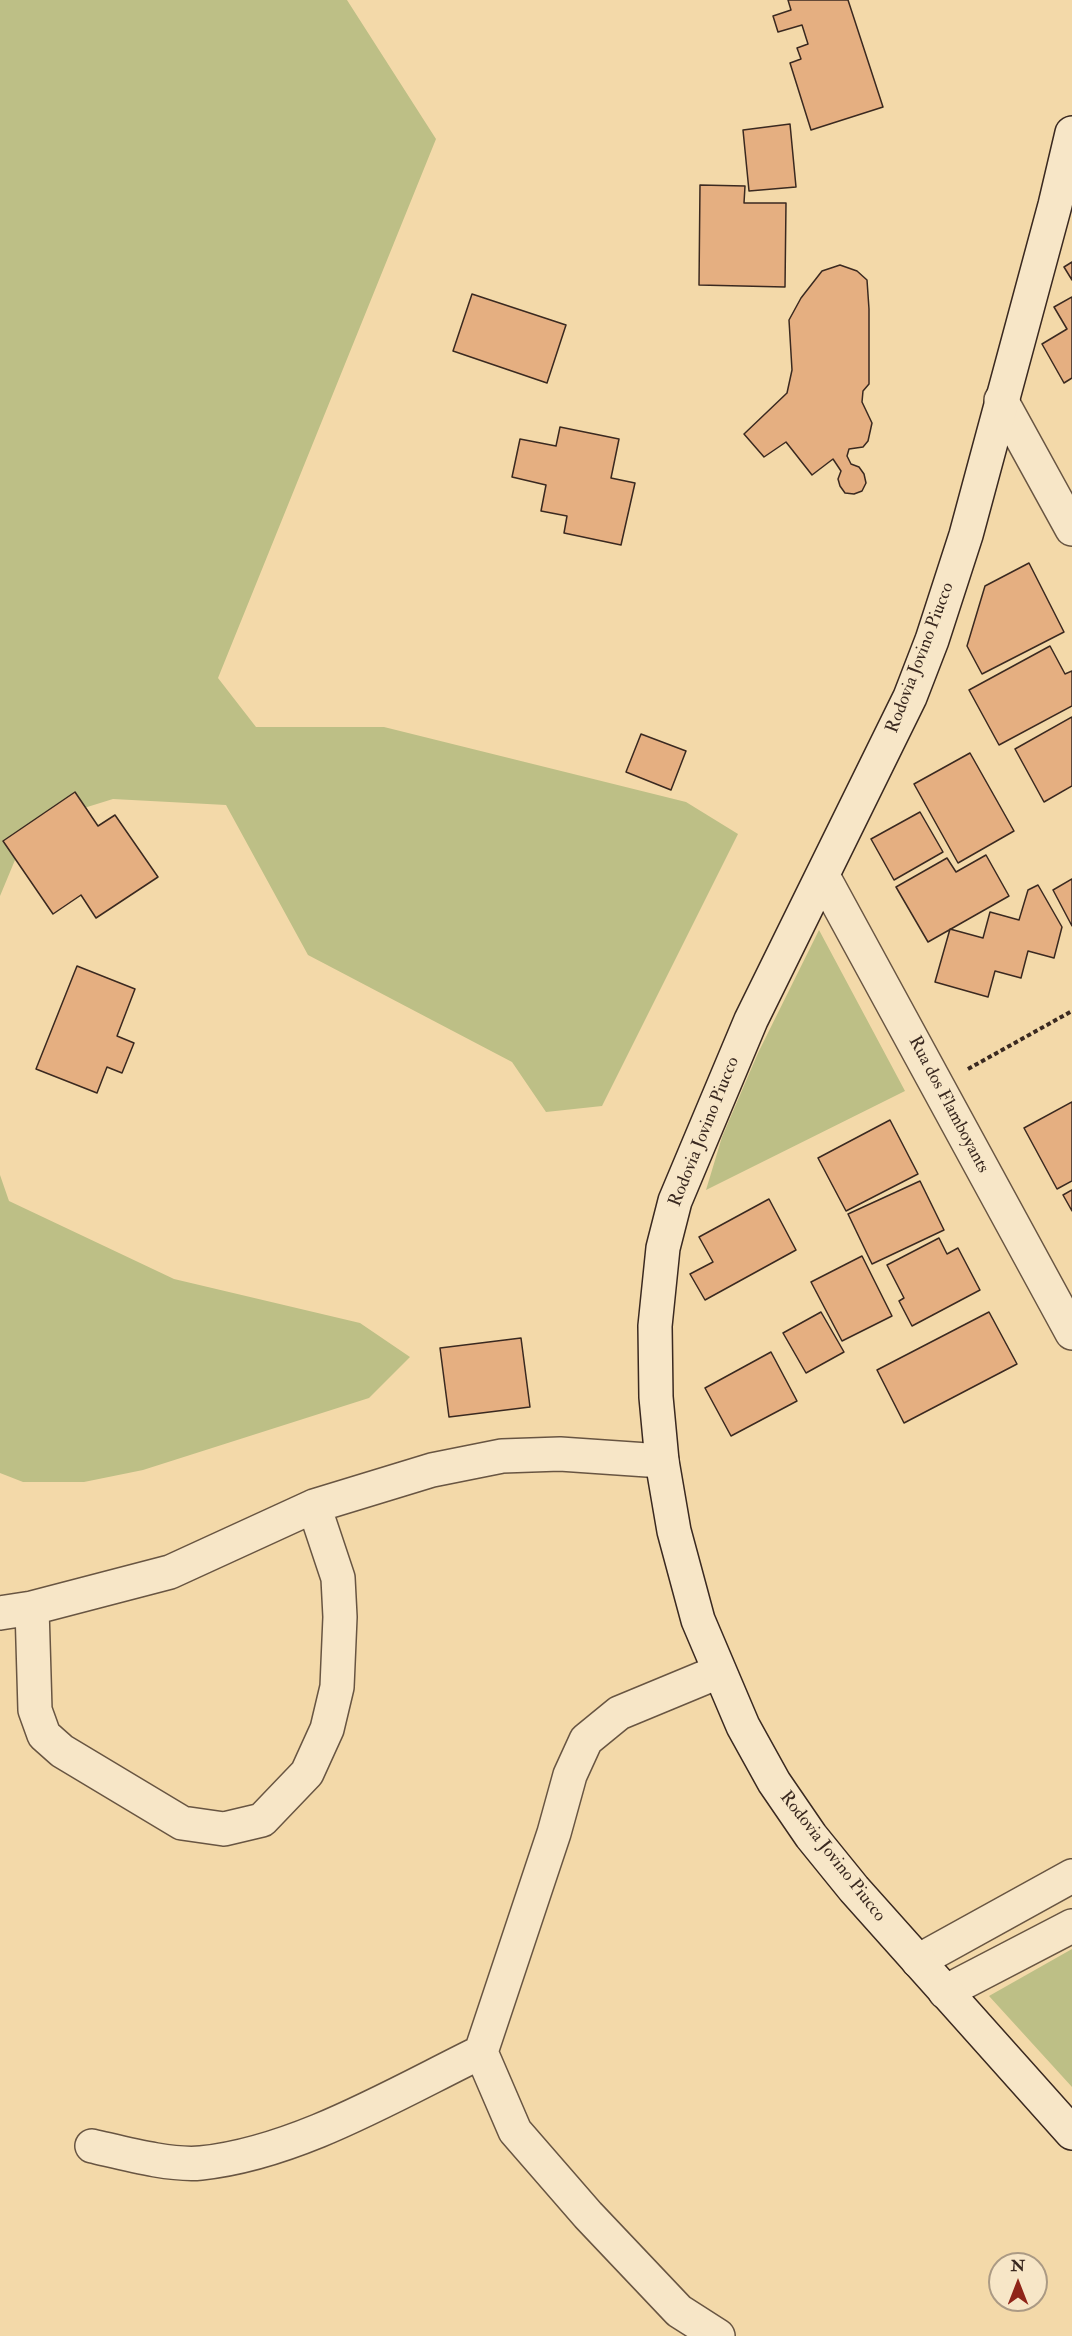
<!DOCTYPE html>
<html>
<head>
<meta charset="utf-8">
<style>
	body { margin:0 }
	#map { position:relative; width:1072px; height:2336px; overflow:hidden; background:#f3d9a9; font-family:"IM FELL Double Pica",serif }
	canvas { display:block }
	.north { position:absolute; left:988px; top:2252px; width:60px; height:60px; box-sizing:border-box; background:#f7e6c7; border:2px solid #ab9a84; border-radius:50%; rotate:0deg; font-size:16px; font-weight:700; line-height:24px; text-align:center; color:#3a2920 }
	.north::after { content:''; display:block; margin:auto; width:21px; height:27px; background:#8f2418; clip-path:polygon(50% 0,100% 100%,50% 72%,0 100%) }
</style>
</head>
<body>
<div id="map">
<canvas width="1072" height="2336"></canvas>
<div class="north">N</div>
</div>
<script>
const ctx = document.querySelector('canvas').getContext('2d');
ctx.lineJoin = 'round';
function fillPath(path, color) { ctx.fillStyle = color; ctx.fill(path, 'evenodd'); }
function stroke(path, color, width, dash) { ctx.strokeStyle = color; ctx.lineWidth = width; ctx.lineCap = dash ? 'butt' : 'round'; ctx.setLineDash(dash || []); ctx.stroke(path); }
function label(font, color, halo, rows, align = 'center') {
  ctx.font = font + ' "IM FELL Double Pica",serif'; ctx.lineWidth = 4.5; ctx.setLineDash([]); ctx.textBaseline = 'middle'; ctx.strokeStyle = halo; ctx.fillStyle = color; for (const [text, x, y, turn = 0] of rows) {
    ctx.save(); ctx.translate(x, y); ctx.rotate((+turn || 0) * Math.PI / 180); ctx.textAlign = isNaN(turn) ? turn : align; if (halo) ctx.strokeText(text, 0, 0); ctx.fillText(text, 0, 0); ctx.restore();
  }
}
fillPath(new Path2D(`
	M0,0H347L436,139L218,678L256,727H384L686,802L738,834L602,1106L546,1112L512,1062L308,955L226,805L113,799L55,817L15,860L0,896Z
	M819,930L905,1091L706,1190L722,1137L758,1053Z
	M0,1175L9,1201L174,1279L360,1323L410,1357L369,1398L143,1470L84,1482H23L0,1473Z
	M1072,1949V2087L989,1996Z`), '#bdbf86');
const building = new Path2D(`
	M788,0H848L883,107L811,130L790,63L801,59L797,48L808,44L802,25L778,32L773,16L791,10Z
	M790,124L796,187L749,191L743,130Z
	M700,185L745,186L744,203H786L785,287L699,285Z
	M1072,262V280L1064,267Z
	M840,265L857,271L867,280L869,309V384L863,391L862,402L872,423L868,441L863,447L849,449L847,456L851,464L859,467L864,474L866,483L862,491L854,494L845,493L840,486L838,479L841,471L833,459L812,475L786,442L764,457L744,434L787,393L792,370L789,320L801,298L822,271Z
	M472,294L566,325L547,383L453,351Z
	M1072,297V378L1064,383L1042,344L1067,329L1054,307Z
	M560,427L619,439L611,478L635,483L621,545L564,533L567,516L541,511L546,485L512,477L520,439L556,446Z
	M1029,563L1064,632L982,674L967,646L985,586Z
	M1050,646L1065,674L1072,671V706L999,745L969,690Z
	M1072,717V786L1044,802L1015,749Z
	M641,734L686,751L671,790L626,772Z
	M970,753L1014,831L958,863L914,784Z
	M75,792L98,826L115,815L158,877L96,918L81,895L53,914L3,841Z
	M920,812L943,852L894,880L871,839Z
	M986,855L1009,896L928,942L896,887L947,858L956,872Z
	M1072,879V926L1053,890Z
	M1038,885L1062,927L1054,958L1028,951L1021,978L995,971L988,997L935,982L950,929L983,938L990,912L1019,920L1028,890Z
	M77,966L135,989L117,1036L134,1043L122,1073L107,1067L97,1093L36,1069Z
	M1072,1102V1181L1057,1189L1024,1128Z
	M890,1120L918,1174L846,1211L818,1158Z
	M920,1181L944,1230L872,1264L848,1214Z
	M1072,1190V1211L1063,1195Z
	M769,1199L796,1250L705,1300L690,1274L713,1262L699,1237Z
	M939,1238L947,1254L958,1248L980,1290L912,1326L899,1301L904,1298L887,1265Z
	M862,1256L892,1316L842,1341L811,1282Z
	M821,1312L844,1352L806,1373L783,1333Z
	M989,1312L1017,1364L904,1423L877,1370Z
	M521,1338L530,1407L449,1417L440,1348Z
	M771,1352L797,1401L731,1436L705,1388Z`);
fillPath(building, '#e5af81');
stroke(building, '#3a2920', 1.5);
const minor = new Path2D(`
	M1001,400L1072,529
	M823,876L1072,1333
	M32,1608L35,1710L44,1735L62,1751L182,1823L224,1829L262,1820L307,1773L327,1729L337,1687L340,1617L338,1578L314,1506
	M0,1613L32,1608L170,1572L314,1506L432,1470L502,1456L560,1454L662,1461
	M918,1961L1072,1876
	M945,1992L1072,1926
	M92,2146C123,2153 170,2166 201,2163C297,2153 395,2094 481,2052
	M718,2336L679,2311L588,2215L515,2131L481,2052L554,1833L570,1775L586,1740L619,1713L718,1672`);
const secondary = new Path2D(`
	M1072,133L1055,205L966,535L932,640L910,697L751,1020L675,1201L663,1248L655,1326L656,1397L662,1461L674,1531L698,1620L743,1726L774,1782L811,1836L854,1889L1072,2133`);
stroke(minor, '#685542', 36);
stroke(secondary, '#3a2920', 36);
stroke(new Path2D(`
	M968,1069L1072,1011`), '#3a2920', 4, [4.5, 3]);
stroke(minor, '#f7e6c7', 33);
stroke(secondary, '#f7e6c7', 33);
label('18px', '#3a2920', '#f7e6c7', [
	["Rodovia Jovino Piucco",921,658,-69],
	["Rua dos Flamboyants",948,1105,62],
	["Rodovia Jovino Piucco",705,1132,-68],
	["Rodovia Jovino Piucco",832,1857,52]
]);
</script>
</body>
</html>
